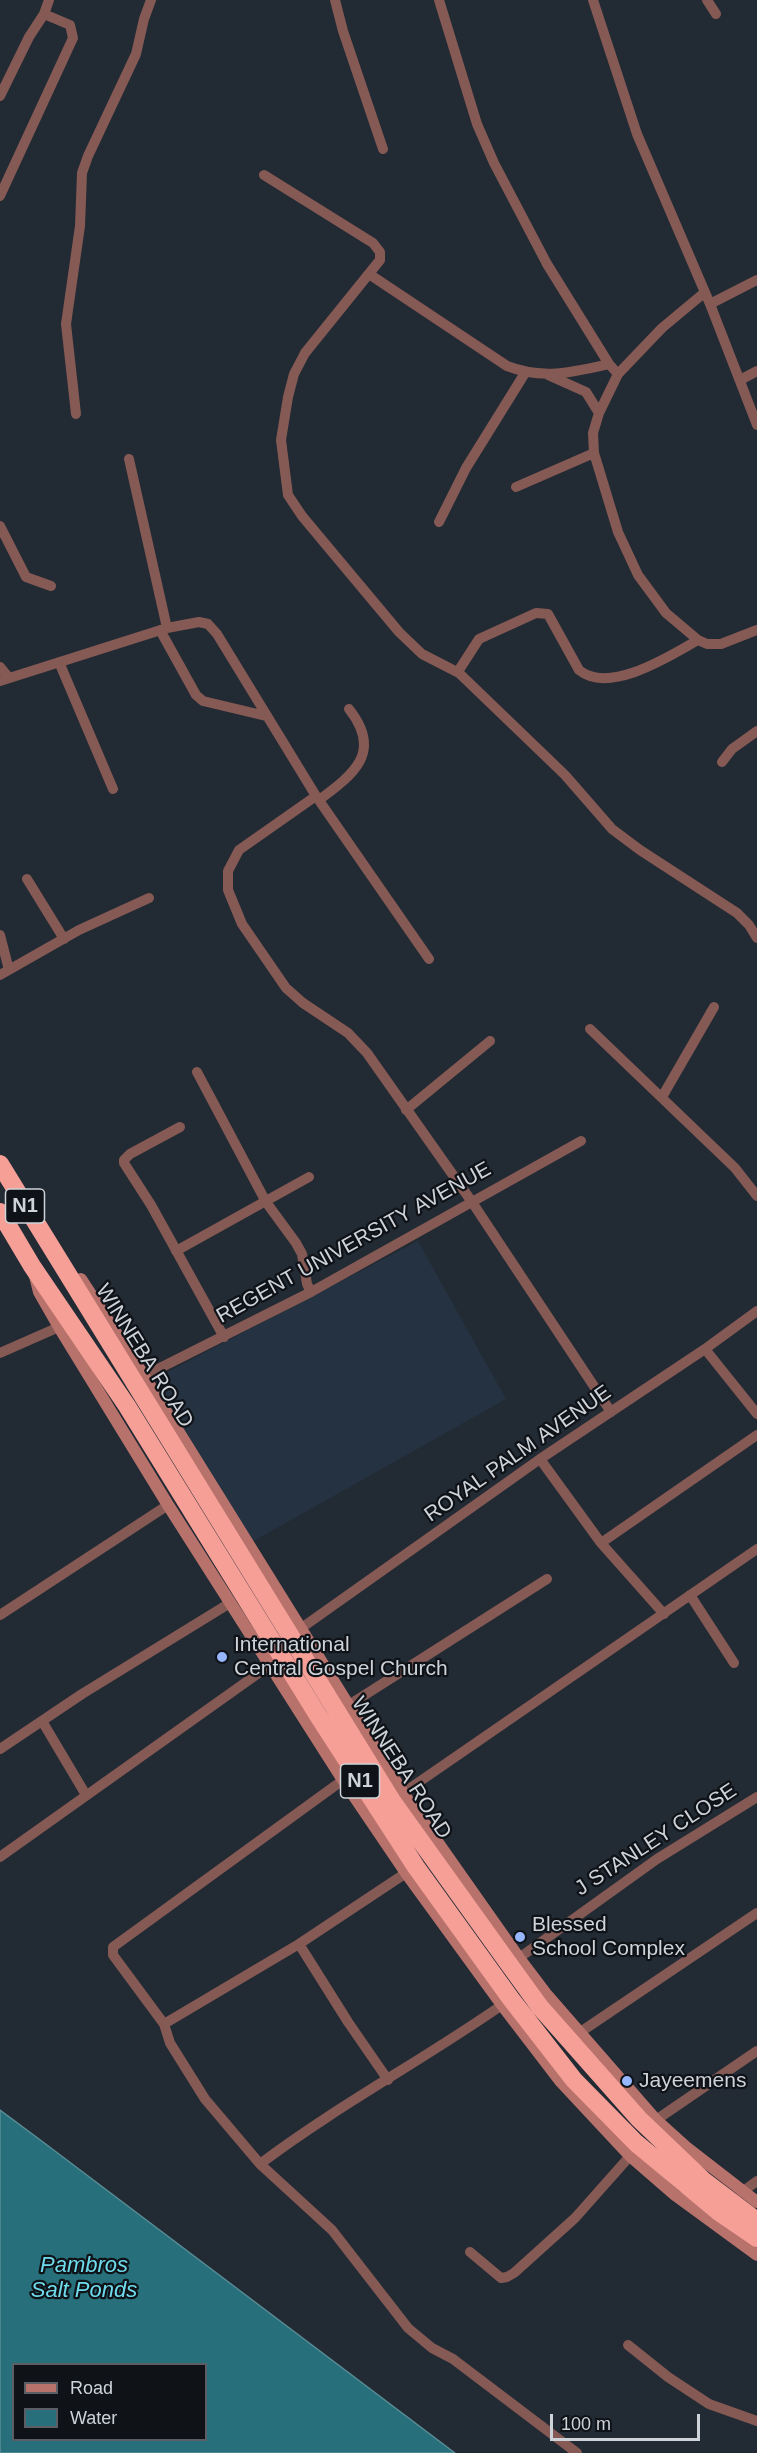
<!DOCTYPE html>
<html>
<head>
<meta charset="utf-8">
<style>
	body { margin:0 }
	#map { position:relative; width:757px; height:2453px; overflow:hidden; background:#222a34; font-family:Helvetica,sans-serif }
	canvas { display:block }
	.legend { position:absolute; left:12px; top:2363px; width:195px; height:78px; box-sizing:border-box; background:#0f1217; border:2px solid #5b5f65; margin:0; padding:8px 10px; list-style:none; font-size:18px; color:#cdd3d9 }
	.legend li { display:flex; align-items:center; gap:12px; height:30px }
	.legend b { width:30px; border:2px solid #5b5f65 }
	.scale { position:absolute; left:550px; top:2414px; width:150px; height:27px; box-sizing:border-box; border:3px solid #cdd3d9; border-top:0; padding-left:8px; font-size:18px; line-height:21px; white-space:nowrap; color:#cdd3d9; -webkit-text-stroke:4px #0f1217; paint-order:stroke }
</style>
</head>
<body>
<div id="map">
<canvas width="757" height="2453"></canvas>
<ul class="legend">
<li><b style="height:8px;background:#b8726c"></b>Road</li>
<li><b style="height:16px;background:#276f7a"></b>Water</li>
</ul>
<div class="scale">100 m</div>
</div>
<script>
const ctx = document.querySelector('canvas').getContext('2d');
ctx.lineJoin = 'round';
function fillPath(path, color) { ctx.fillStyle = color; ctx.fill(path, 'evenodd'); }
function stroke(path, color, width, dash) { ctx.strokeStyle = color; ctx.lineWidth = width; ctx.lineCap = dash ? 'butt' : 'round'; ctx.setLineDash(dash || []); ctx.stroke(path); }
function label(font, color, halo, rows, align = 'center') {
  ctx.font = font + ' Helvetica,sans-serif'; ctx.lineWidth = 4.5; ctx.setLineDash([]); ctx.textBaseline = 'middle'; ctx.strokeStyle = halo; ctx.fillStyle = color; for (const [text, x, y, turn = 0] of rows) {
    ctx.save(); ctx.translate(x, y); ctx.rotate((+turn || 0) * Math.PI / 180); ctx.textAlign = isNaN(turn) ? turn : align; if (halo) ctx.strokeText(text, 0, 0); ctx.fillText(text, 0, 0); ctx.restore();
  }
}
fillPath(new Path2D(`
	M418,1241L506,1399L252,1542L154,1379Z`), '#253241');
const water = new Path2D(`
	M0,2110L43,2142L455,2453H0ZM206,2364V2440H14V2364Z`);
fillPath(water, '#276f7a');
stroke(water, '#598d96', 1.5);
stroke(new Path2D(`
	M335,0L343,31L383,149
	M439,0L477,124L494,163L547,264L609,364L618,374
	M593,0L637,134L710,304L757,425
	M707,0L716,14
	M0,96L29,37L44,14L49,0
	M264,175L373,243L380,252V260L305,353L294,374L288,397L281,440L288,495L302,516L399,632L422,654L459,673L565,775L612,829L640,850L737,913L749,925L757,938
	M0,196L73,38L70,25L44,14
	M369,274L507,366C543,380 573,372 609,364
	M704,293L662,328L618,374L599,413L593,433L594,453L618,532L638,575L666,613L698,640L707,644H721L757,630
	M710,304L757,280
	M548,375L586,392L599,413
	M740,380L757,371
	M76,414L66,324L80,226L82,173L88,156L136,54L144,19L151,0
	M129,459L167,628
	M516,487L594,453
	M439,522L466,468L525,373
	M0,526L26,577L51,586
	M160,630L196,695L203,701L266,716
	M59,662L113,789
	M0,667L9,678
	M459,673V670L479,639L536,613L548,614L579,670C609,695 670,656 698,640
	M0,681L167,628L199,622L208,624L217,634L316,796L429,959
	M722,762L732,749L757,731
	M316,796L239,850L228,871V890L242,924L286,988L303,1003L348,1033L367,1053L472,1202L611,1412
	M319,800C354,774 383,752 349,709
	M27,879L64,939
	M0,935L9,970
	M0,975L79,930L149,898
	M590,1029L735,1168L757,1196
	M197,1072L266,1202L296,1243L302,1254L307,1284L311,1292
	M662,1097L714,1007
	M406,1110L490,1041
	M180,1127L130,1154L124,1160V1163L151,1205L224,1337
	M176,1251L309,1177
	M705,1349L757,1414
	M0,1353L59,1327
	M144,1376L311,1292L581,1141
	M540,1459L601,1543L664,1614
	M601,1543L757,1435
	M690,1595L734,1663
	M0,1615L168,1505
	M300,1629L540,1459L705,1349L757,1311
	M349,1705L547,1579
	M42,1721L86,1795
	M0,1749L82,1694L230,1603
	M343,1780L113,1947V1955L164,2024L170,2043L205,2099L260,2164L332,2230L408,2328L432,2348L453,2359L577,2453
	M403,1793L757,1549
	M0,1857L270,1665
	M299,1944L348,2022L388,2080
	M519,1958L657,1859L757,1797
	M164,2024L299,1944L406,1873
	M579,2033L757,1913
	M656,2120L757,2051
	M260,2164C337,2106 423,2060 502,2005
	M742,2192L757,2181
	M470,2252L501,2278L507,2277L514,2273L575,2218L630,2156
	M628,2345L668,2377L709,2404L757,2421`), '#855954', 10);
stroke(new Path2D(`
	M35,1276L39,1292L59,1327L168,1505L343,1780L406,1873L502,2005L561,2082L630,2156L675,2195L757,2255
	M81,1279L144,1376L403,1793L519,1958L547,1995L656,2120L686,2147L757,2202`), '#b8726c', 12);
stroke(new Path2D(`
	M0,1164L392,1801L506,1960L540,2007L639,2119L704,2181L757,2221
	M0,1212L32,1266L127,1406L319,1717L416,1867L511,1999L574,2080L636,2143L719,2212L757,2238`), '#f69f97', 18);
for (const [x, y, r, color] of [
	[222,1657,6,"#96b6fd"],
	[520,1937,6,"#96b6fd"],
	[627,2081,6,"#96b6fd"]
]) { const dot = new Path2D(); dot.arc(x, y, r, 0, 2 * Math.PI); ctx.fillStyle = color; ctx.fill(dot); stroke(dot, '#0f1217', 2); }
for (const [x, y, w] of [
	[25,1206,39],
	[360,1781,39]
]) { const box = new Path2D(); box.roundRect(x - w / 2, y - 17, w, 34, 4.5); ctx.fillStyle = '#0f1217'; ctx.fill(box); stroke(box, '#cdd3d9', 1.5); }
label('bold 20px', '#cdd3d9', null, [
	["N1",25,1206],
	["N1",360,1781]
]);
label('21px', '#cdd3d9', '#0f1217', [
	["REGENT UNIVERSITY AVENUE",354,1243,-29],
	["WINNEBA ROAD",144,1356,58],
	["ROYAL PALM AVENUE",518,1454,-35],
	["WINNEBA ROAD",401,1768,57],
	["J STANLEY CLOSE",656,1840,-33]
]);
label('21px', '#cdd3d9', '#0f1217', [
	["International",234,1645],
	["Central Gospel Church",234,1669],
	["Blessed",532,1925],
	["School Complex",532,1949],
	["Jayeemens",639,2081]
], 'left');
label('italic 22px', '#6fdbec', '#0f1217', [
	["Pambros",84,2266],
	["Salt Ponds",84,2291]
]);
</script>
</body>
</html>
